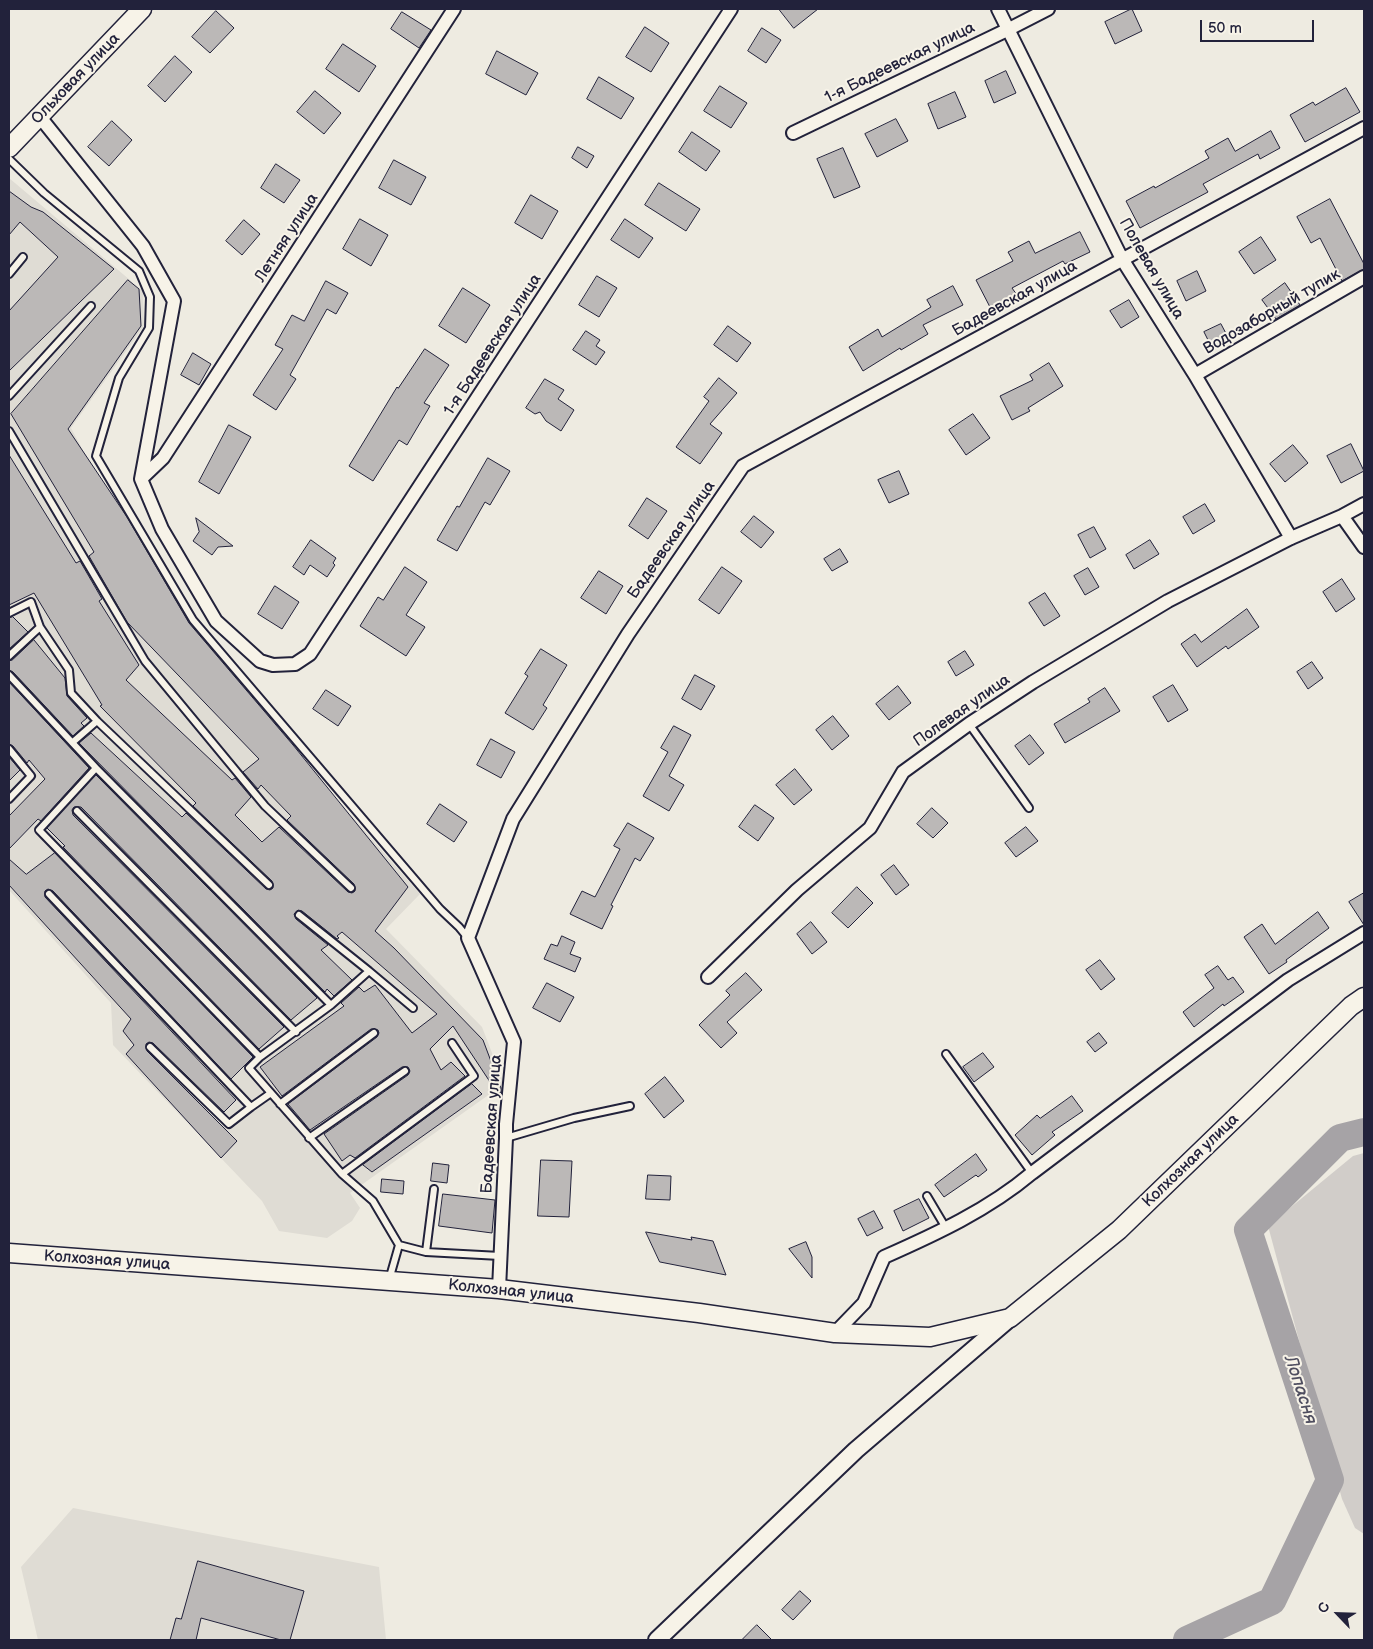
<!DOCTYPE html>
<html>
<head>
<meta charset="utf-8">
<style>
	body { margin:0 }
	#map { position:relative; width:1373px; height:1649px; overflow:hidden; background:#eeebe1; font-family:"Balsamiq Sans",sans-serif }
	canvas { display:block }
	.frame { position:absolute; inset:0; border:10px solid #22223b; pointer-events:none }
	.north { position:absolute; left:1313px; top:1589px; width:50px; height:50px; -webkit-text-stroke:4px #f7f3e8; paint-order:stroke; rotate:294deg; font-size:14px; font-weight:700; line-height:20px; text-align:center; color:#22223b }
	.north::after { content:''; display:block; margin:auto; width:18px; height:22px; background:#22223b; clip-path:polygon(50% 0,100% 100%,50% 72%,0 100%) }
	.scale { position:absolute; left:1200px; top:20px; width:114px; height:22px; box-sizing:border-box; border:2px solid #22223b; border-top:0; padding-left:6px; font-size:15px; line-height:18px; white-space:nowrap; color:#22223b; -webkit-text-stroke:4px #f7f3e8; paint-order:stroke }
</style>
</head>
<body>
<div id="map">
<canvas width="1373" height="1649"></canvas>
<div class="frame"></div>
<div class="north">С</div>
<div class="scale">50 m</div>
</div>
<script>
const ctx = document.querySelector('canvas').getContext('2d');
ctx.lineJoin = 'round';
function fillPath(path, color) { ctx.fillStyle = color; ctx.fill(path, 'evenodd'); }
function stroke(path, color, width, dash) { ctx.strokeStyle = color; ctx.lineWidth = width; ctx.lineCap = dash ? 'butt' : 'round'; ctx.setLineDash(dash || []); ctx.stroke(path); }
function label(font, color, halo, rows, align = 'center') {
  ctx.font = font + ' "Balsamiq Sans",sans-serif'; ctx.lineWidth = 4; ctx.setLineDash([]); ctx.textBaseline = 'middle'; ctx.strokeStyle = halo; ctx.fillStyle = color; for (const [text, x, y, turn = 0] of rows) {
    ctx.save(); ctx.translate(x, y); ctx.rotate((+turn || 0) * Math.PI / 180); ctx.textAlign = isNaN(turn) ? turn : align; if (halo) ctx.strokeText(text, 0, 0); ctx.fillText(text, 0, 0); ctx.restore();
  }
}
fillPath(new Path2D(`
	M9,178L143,291L144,326L71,428L127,532L193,635L420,894L386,929L482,1027L504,1084L350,1193L360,1208L352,1221L327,1238L279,1231L262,1201L113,1045L111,1003L9,890Z
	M73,1508L379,1567L386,1640H38L21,1567Z`), '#dfdcd4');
fillPath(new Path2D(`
	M1364,1153V1534L1355,1528L1342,1499L1268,1226L1353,1156Z`), '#d1cdc9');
stroke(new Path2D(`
	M1187,1640L1272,1601L1330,1480L1248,1230L1340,1138L1364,1132`), '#a6a3a6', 28);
const building = new Path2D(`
	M779,9H818L794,28Z
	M1132,9L1142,31L1115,44L1105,22Z
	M216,11L234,28L210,53L192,37Z
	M402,12L431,30L419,48L391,29Z
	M645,27L669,43L651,72L626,57Z
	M762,28L781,40L766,63L748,51Z
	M343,44L376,66L359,92L326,69Z
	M497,51L538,73L526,95L486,74Z
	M175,56L192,72L165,102L148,86Z
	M1006,71L1016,93L994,103L985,81Z
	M599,77L634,98L621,119L587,99Z
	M720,86L747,103L731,128L704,111Z
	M1346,88L1360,112L1305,142L1290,115L1313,102L1315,105Z
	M315,91L341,113L324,134L297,112Z
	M955,92L966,117L938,129L928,104Z
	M896,119L908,141L877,157L865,134Z
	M112,121L132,140L109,166L88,147Z
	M1271,131L1280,148L1260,159L1258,154L1203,184L1208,192L1140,228L1126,201L1154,186L1155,188L1209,158L1205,151L1228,138L1235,151Z
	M692,132L720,151L706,171L679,152Z
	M578,147L594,156L587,168L572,158Z
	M843,148L860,187L834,198L817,159Z
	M394,160L426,177L411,205L379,188Z
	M276,164L300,180L284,203L261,188Z
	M659,183L700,209L686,231L645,205Z
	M9,191L31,207L43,212L114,269L9,371V311L58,257L20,222L9,235Z
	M531,195L558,211L542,239L515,223Z
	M1330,199L1364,264V269L1342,281L1320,238L1311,243L1297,217Z
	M360,219L388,235L371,266L343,249Z
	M625,219L653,238L639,258L611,240Z
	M244,220L260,234L242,255L226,241Z
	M1080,232L1090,252L1065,264L1063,261L1012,288L1017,295L991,309L976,280L1013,261L1008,252L1029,241L1035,253Z
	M1261,237L1276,260L1254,274L1239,252Z
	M1197,271L1206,291L1186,301L1177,281Z
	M597,276L617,288L599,317L579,305Z
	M128,280L139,289L141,326L68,429L127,517L189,623L293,745L408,887L375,931L394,948L483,1040L501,1088V1092L498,1094L453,1026L430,1049L441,1070L451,1062L465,1076L355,1158L350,1155L342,1161L324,1134L408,1075L410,1071L408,1067H402L310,1130L288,1104L377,1037L379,1033L378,1030L371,1029L282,1096L260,1067L344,1006L341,1003L359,987L364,992L375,985L412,1033L437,1014L342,932L337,936L339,938L337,939L302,911L298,910L294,914L296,919L328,945L321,950L352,980L334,996L327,989L325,992L79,743L91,733L182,817L186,813L266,889L270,890L273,888L272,881L193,806L196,803L100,706L102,705L34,593L9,605V455L76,563L80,561L102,599L99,601L139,665L126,680L232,780L235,778L251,797L235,815L262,842L279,827L348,892L352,893L355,891L354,884L287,820L291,816L261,785L258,789L243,772L259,759L127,622L89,556L94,552L11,414Z
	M326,281L348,293L336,314L327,309L290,375L296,379L276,410L253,395L283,349L275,345L292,315L304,321Z
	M1285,283L1300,305L1276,319L1262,300Z
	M953,286L963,305L923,325L928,334L901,350L900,348L863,371L849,347L878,329L882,337L931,307L927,300Z
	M463,288L490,305L466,343L439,326Z
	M1129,300L1139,317L1121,328L1110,311Z
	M1221,324L1230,341L1213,350L1204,332Z
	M728,326L751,343L737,362L714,345Z
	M586,331L600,340L596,346L605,352L596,365L573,350Z
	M425,349L449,365L424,403L430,406L407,445L399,440L373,481L349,466L397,387L398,388Z
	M193,353L211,364L199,385L181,375Z
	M1049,363L1063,386L1028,408L1030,411L1012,420L1000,396L1033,380L1030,375Z
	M719,378L737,393L710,424L722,433L700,464L676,447L709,401L704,397Z
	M545,379L564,390L558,399L574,410L561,431L546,421L540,412L535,414L526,408Z
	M973,414L990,438L966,455L949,430Z
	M229,425L251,437L219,494L199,482Z
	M1351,444L1364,471L1341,483L1327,456Z
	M1293,445L1308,463L1285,482L1270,464Z
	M488,458L510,471L490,505L485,502L457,551L437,540L457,506L459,507Z
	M899,471L909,494L889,503L878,480Z
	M647,498L667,511L648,539L629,526Z
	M1205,504L1215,521L1193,534L1183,517Z
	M754,516L774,532L761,548L741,532Z
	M196,518L233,546L218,547L212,555L193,541L199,532Z
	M1094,527L1106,549L1090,558L1078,535Z
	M311,540L336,558L333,563L335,565L327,577L310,565L304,575L293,567Z
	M1150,540L1159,554L1134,569L1126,555Z
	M840,549L848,562L832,571L824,559Z
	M405,567L427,582L406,615L425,627L406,656L360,626L378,597L383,600Z
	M722,567L742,581L719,614L699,600Z
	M1088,568L1099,587L1085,595L1074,576Z
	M599,571L623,586L606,614L581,598Z
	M1342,579L1355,599L1336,612L1323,592Z
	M275,586L299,602L282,629L258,614Z
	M1045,593L1060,616L1044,626L1029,603Z
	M1247,609L1259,627L1228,649L1226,646L1197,667L1181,644L1195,634L1201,642Z
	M13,617L28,632L9,649V618Z
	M34,640L65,678L67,696L87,718L81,723L84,726L73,736L13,672L9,670V661L12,660Z
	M541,649L567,665L543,705L547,708L533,730L505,713L528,676L525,674Z
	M965,651L974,665L956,676L948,662Z
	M1312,662L1323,678L1308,689L1297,672Z
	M695,675L715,686L701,710L682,699Z
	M9,682L89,768L41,821L38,819L9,849V816L45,779L29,760L27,763L13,746L9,744Z
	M1173,685L1188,710L1168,722L1153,697Z
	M898,686L911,703L889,720L876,704Z
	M1105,688L1120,711L1065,743L1054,724L1090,702L1088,699Z
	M326,690L351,706L338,726L313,709Z
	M833,716L849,736L832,750L816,730Z
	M674,726L691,735L669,776L684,785L669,811L643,796L668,752L661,748Z
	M1030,735L1044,753L1029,765L1015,746Z
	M491,739L515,752L501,778L477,765Z
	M9,757L20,770L9,781Z
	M795,769L812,790L794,805L776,785Z
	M96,775L317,998L291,1020L81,807H74L72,810L73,815L284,1027L259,1049L63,847L65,846L47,828Z
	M440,804L467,822L454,842L427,824Z
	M755,805L774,818L758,841L739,827Z
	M932,808L948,823L933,838L917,824Z
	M628,823L654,838L640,861L635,858L611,905L613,906L602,929L570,914L582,891L595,897L620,849L614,846Z
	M1026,827L1038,841L1016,857L1005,843Z
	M55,853L253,1057L231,1079L53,891L48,889L45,891V897L236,1100L224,1112L153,1043L149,1042L146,1044L147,1051L237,1141L221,1158L126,1054L134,1045L123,1031L131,1019L9,885V859L26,874Z
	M894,865L909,885L896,895L881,875Z
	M857,887L873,903L848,928L832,913Z
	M1364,893V925L1349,902Z
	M1318,912L1329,928L1286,960L1287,962L1269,974L1244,937L1262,924L1275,944Z
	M811,922L827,942L812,954L797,934Z
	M562,936L575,942L570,954L581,958L575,972L544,959L551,944L557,946Z
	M1100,960L1115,979L1101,990L1086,970Z
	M1218,966L1228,980L1233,977L1244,992L1224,1006L1223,1004L1194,1027L1183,1012L1214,988L1205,975Z
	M746,973L762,990L727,1022L737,1033L721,1048L699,1025L730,995L726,991Z
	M547,983L574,997L560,1022L533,1008Z
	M1099,1033L1107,1043L1095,1052L1087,1042Z
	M983,1053L994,1067L974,1082L963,1067Z
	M665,1077L684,1101L664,1118L645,1094Z
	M472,1084L482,1094L372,1172L363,1165Z
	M1072,1096L1083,1111L1052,1132L1055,1135L1032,1155L1015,1135L1037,1115L1040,1118Z
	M976,1154L987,1170L978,1177L976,1175L944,1197L935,1185Z
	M541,1160L572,1161L569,1217L538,1216Z
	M433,1163L449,1165L447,1183L431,1181Z
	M648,1175L671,1176L670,1200L646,1199Z
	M382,1179L404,1181L403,1194L381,1192Z
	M443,1194L495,1200L492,1233L439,1226Z
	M919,1199L929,1218L903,1231L894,1211Z
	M874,1211L883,1228L867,1236L858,1219Z
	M646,1232L692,1240L691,1237L713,1241L726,1275L660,1262Z
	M806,1242L812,1257V1278L789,1249Z
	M198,1561L304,1591L290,1640H281L201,1618L196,1640H170L176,1618L181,1619Z
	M800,1591L811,1601L793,1620L782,1610Z
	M757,1625L772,1640H742Z`);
fillPath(building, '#bbb8b7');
stroke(building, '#22223b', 1);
const service = new Path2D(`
	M9,159L44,193L139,271L150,297L149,328L119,378L96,456L193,620L440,909L459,927L468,938
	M9,274L23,257
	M9,396L91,306
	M9,431L145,661L265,806L351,888
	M9,613L31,602L40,627L9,656
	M40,627L69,670L71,693L97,721L73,742
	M9,675L96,768L39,830L260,1057L249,1068L342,1174L373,1201L399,1245L389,1280
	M97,721L269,885
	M969,724L1029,808
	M9,749L31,776L9,799
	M96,768L331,1005L260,1057
	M77,811L296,1032
	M49,894L251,1107L271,1093
	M299,915L369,971
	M331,1005L369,971L413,1008
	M150,1047L229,1124L251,1107
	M946,1054L1032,1173
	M280,1104L374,1033
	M309,1138L405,1071
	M506,1138L574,1118L630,1106
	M342,1174L474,1076L452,1043
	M927,1196L946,1228
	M399,1245L426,1252L500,1256
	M426,1252L434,1189`);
const minor = new Path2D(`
	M998,9L1122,259L1195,375L1291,538
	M40,117L143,246L174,301L141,479L162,529L216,621L260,661L273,665L295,664L310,654L731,9
	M793,133L1009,29L1048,9
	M1195,375L1364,277
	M141,479L163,458L454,9
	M1342,516L1364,547
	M708,977L797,890L870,828L903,772L969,724L1033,682L1168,601L1291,538L1342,516L1364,504
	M499,1289L506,1138V1124L514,1042L468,938L513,819L628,634L743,466L1364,128
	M835,1333L864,1303L884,1257C936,1234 988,1210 1032,1173L1288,980L1364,933`);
const tertiary = new Path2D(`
	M657,1640L856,1450L1010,1318`);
const secondary = new Path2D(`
	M9,148L142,9
	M9,1253L499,1289L699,1313L835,1333L930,1337L1010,1318L1119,1230L1351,1006L1364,997`);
stroke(service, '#22223b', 10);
stroke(minor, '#22223b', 16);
stroke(tertiary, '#22223b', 20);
stroke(secondary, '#22223b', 21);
stroke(service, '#f7f3e8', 6);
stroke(minor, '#f7f3e8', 12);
stroke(tertiary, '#f7f3e8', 16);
stroke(secondary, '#f7f3e8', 18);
label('16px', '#22223b', '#f7f3e8', [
	["1-я Бадеевская улица",900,63,-26],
	["Ольховая улица",76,79,-46],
	["Летняя улица",287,238,-57],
	["Полевая улица",1151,269,60],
	["Бадеевская улица",1015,299,-29],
	["Водозаборный тупик",1272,312,-30],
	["1-я Бадеевская улица",493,345,-57],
	["Бадеевская улица",672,540,-55],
	["Полевая улица",962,711,-35],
	["Бадеевская улица",492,1124,-86],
	["Колхозная улица",1191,1161,-44],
	["Колхозная улица",107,1261,4],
	["Колхозная улица",511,1292,6]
]);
label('italic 18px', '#504f60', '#f7f3e8', [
	["Лопасня",1300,1390,72]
]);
</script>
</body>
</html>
